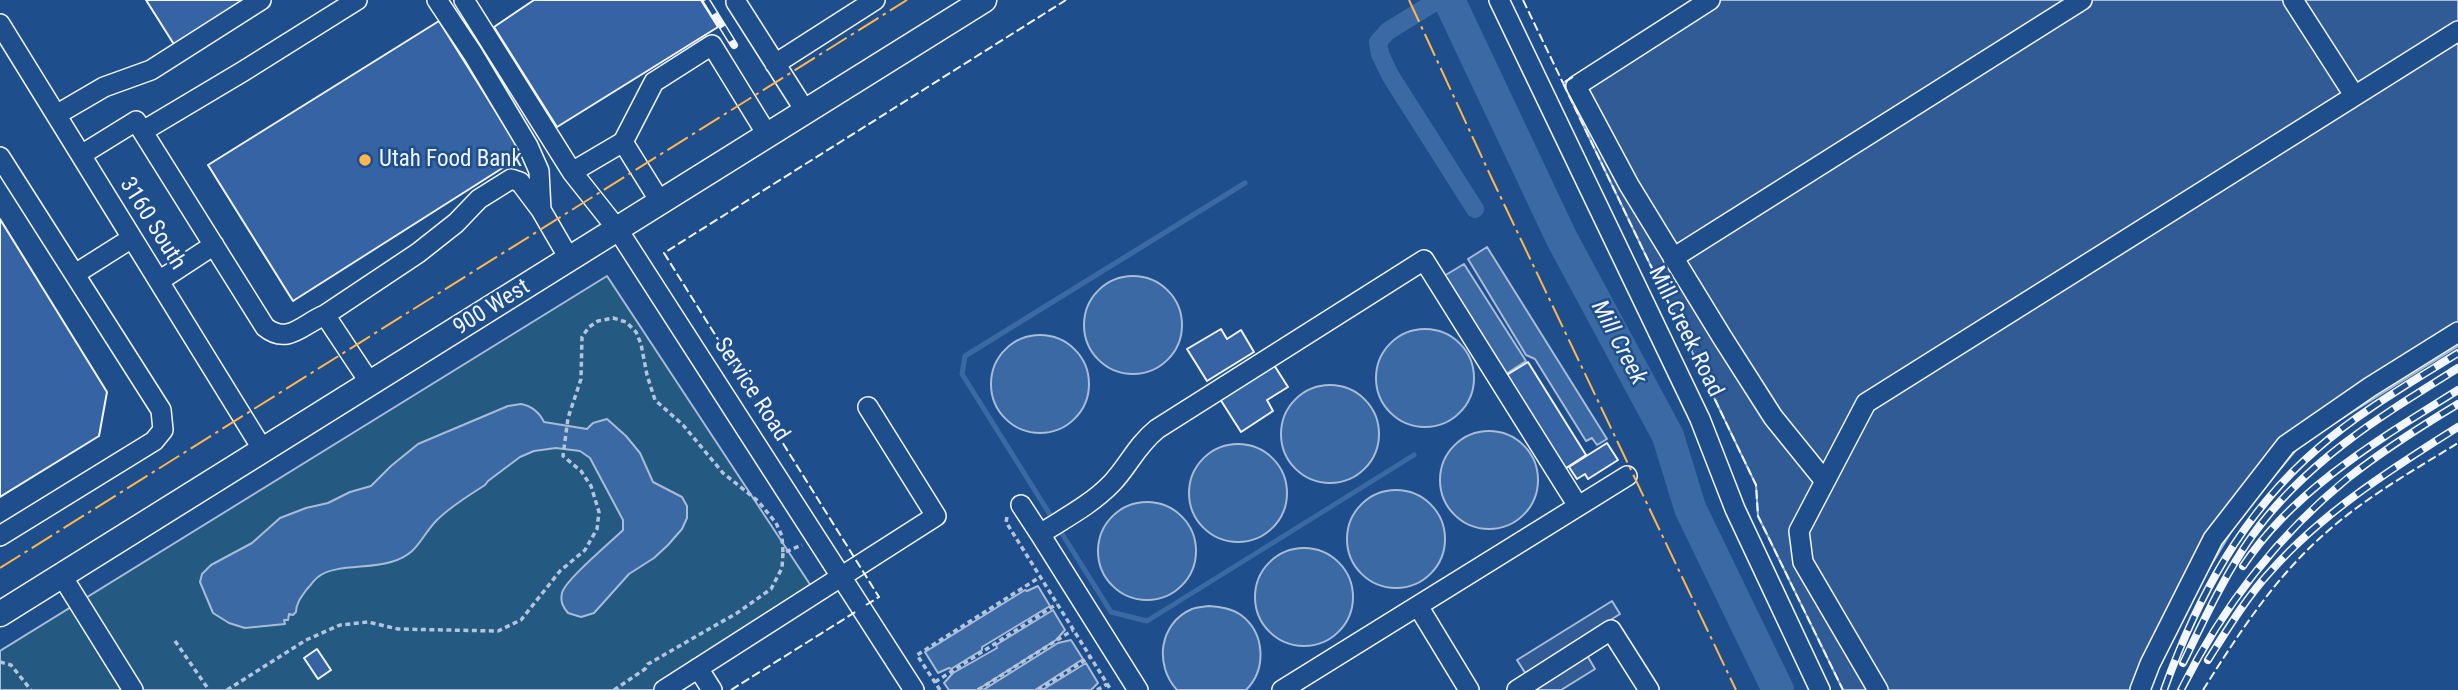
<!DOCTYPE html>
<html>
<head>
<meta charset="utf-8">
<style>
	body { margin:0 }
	canvas { display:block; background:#1f4e8c }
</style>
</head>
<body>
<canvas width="2458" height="690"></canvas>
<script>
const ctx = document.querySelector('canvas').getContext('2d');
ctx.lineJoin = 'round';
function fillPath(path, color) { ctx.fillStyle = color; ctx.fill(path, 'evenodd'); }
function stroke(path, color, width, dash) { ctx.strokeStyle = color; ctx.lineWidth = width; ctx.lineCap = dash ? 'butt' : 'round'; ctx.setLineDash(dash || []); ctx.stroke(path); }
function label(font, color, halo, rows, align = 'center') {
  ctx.font = font + ' "Roboto Condensed",sans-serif'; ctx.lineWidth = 5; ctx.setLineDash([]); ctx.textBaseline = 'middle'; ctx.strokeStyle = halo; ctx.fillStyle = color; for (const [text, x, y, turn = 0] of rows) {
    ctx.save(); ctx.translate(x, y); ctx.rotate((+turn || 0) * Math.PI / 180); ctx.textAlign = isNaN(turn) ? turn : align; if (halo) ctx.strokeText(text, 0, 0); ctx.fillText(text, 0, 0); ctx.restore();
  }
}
const green = new Path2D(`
	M607,276L815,592L656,690H0V651Z`);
fillPath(green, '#245a82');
stroke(green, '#a8bbd7', 2);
const parking = new Path2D(`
	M1695,0H2458V346L2301,444L2240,517L2191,599L2148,690H1843L1758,516L1756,485L1563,83Z
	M1612,601L1620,614L1578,640L1595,669L1561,690H1536L1517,660Z`);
fillPath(parking, '#305b95');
stroke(parking, '#a8bbd7', 2);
const water = new Path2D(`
	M1487,247L1607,439L1597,445L1592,438L1586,441L1535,359L1526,355L1468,259Z
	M1464,264L1526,361L1506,374L1444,276Z
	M1084 325a49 49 0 1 1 98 0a49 49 0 1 1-98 0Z
	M1376 378a49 49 0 1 1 98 0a49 49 0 1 1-98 0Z
	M991 384a49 49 0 1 1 98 0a49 49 0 1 1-98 0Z
	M1281 434a49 49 0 1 1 98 0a49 49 0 1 1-98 0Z
	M521,404C532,406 539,412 544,422L587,429L593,423L607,419L626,436L640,453L653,482L682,497L687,506V518L682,529L668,545L654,558L629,574L594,613L581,617L568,613C563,607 560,602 562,593C565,580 611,542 623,530V520L590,458L580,451L556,448L534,451L520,457L488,481L485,485C468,496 451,506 437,520C420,537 419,554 391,562C371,569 333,564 318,577C314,580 311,585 307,589C302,596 296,603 296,612L293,615L289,614L288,620H284L285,624L245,628L229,623L213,613L200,582L202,574L211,565L252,543L280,518L306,508L328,503L350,492L371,486L391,466L418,444L508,406Z
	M1440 480a49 49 0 1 1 98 0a49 49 0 1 1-98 0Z
	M1189 493a49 49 0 1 1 98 0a49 49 0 1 1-98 0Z
	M1347 539a49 49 0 1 1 98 0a49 49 0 1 1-98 0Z
	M1098 551a49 49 0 1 1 98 0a49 49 0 1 1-98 0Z
	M1255 597a49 49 0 1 1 98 0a49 49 0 1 1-98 0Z
	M1038,586L1050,606L982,647V650L951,669L949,668L938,673L925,652L1025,590L1027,591Z
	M1209,606C1220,607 1231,608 1241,615C1265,633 1267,669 1246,690H1177C1154,665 1159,623 1192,609C1197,607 1203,607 1209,606Z
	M1053,610L1065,630L1056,640L977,690H949L944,683L953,673L997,648L996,645Z
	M1071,640L1083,659L1035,690H983L1058,643Z
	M1086,663L1098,683L1091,690H1042Z`);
fillPath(water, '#3b69a3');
stroke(water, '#a8bbd7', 2);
stroke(new Path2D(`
	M1245,183L965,356L962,374L1111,612L1147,621L1414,455`), '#3b69a3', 5);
stroke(new Path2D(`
	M1438,0L1388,31L1378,42L1380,54L1390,75L1475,209`), '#3b69a3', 18);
stroke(new Path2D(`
	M1449,0L1562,239L1668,436L1690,508L1778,690`), '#3b69a3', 32);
const building = new Path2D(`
	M146,0H246L175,46Z
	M534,0H701L718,27L557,127L494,27Z
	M439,21L523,155L293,301L208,165Z
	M0,219L107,392L99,436L0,497Z
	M1221,329L1227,339L1241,330L1254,352L1207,381L1187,349Z
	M1528,362L1586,455L1563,470L1505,376Z
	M1274,365L1288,387L1267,400L1273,411L1241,432L1220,399Z
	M1607,443L1618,460L1588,479L1585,474L1577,479L1569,467Z
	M317,649L331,670L318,679L304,658Z`);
fillPath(building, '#3563a3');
stroke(building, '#f2f6ff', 2);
const minor = new Path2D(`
	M437,0L473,54L528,146L539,171L541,210L570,260
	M464,0L572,172L618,230L914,690
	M1499,0L1700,419L1735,509L1820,690
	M1710,0L1576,86L1629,185L1722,337L1773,417L1824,480
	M2293,0L2354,95
	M736,2L806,112
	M0,24L263,450
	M775,64L875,0
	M56,115L104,87L151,70L261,0
	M143,131L242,72L357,0
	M623,142L654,82L712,45L768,136
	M81,155L136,121L265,327C288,346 304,323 325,315L370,383
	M0,157L161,410L163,430L154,441L0,536
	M572,172L623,142L661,203
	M1673,258L2082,0
	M75,274L132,238
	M159,281L214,245
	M325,315L418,253L456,223L479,199L511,179L520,182L541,210
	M1021,505L1040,534C1065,518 1092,504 1112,483C1129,465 1136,446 1157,429L1424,260L1578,506
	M1040,534L1138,690
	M62,576L133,690
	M1418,606L1469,690
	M698,668L712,690
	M664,690L936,516L868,407
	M1282,690L1627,476
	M1517,690L1611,630L1649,690
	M1878,690L1803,562L1799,531L1866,403L2458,31
	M2140,690L2150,664L2213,539L2286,445L2370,387L2458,332`);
const major = new Path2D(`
	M0,614L984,0`);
stroke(minor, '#f2f6ff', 22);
stroke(major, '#f2f6ff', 27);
stroke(new Path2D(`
	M1007,517L1006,522L1111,690
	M175,641L209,690
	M0,662L11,665L31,690
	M935,682L1057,604
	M227,690L306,640L340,625L368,622L398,629L498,631L521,620L560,571L585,550L597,529L599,512L591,486L581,471L563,456L568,418L581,379L582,337L589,327L598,321L613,318L626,322L636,332L641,344L647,375L655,400L683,425L723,473L758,501L776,523L782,536L783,553
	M614,690L645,669L648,664L737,613L771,589L782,568L783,553L802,545
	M940,690L917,655L1040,577
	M978,690L1073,630
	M1038,690L1090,657
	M1097,690L1107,684`), '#b3c4dc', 3.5, [5, 3.5]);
stroke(minor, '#1f4e8c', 19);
stroke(major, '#1f4e8c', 24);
const rail = new Path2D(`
	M706,0L734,45
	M2243,566C2295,488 2380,439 2458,390
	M2208,660C2227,630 2246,598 2270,572C2323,512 2390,470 2458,427
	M2183,663C2204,620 2224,576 2252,536C2306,461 2381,416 2458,368
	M2164,690C2197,598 2242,514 2317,449C2359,412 2410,383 2458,353
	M2181,690C2222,608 2277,536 2348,478C2382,451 2420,427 2458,404`);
stroke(rail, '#f2f6ff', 8);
stroke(rail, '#1f4e8c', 5, [16]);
stroke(new Path2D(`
	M1523,0L1563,83
	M1573,77L1563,83L1756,485L1758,516L1843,690
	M866,605L879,597L664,253L1066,0
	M731,690L857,611
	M2203,690C2239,633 2277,574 2329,530C2368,496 2414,470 2458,443`), '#f2f6ff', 2, [9, 3.5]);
stroke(new Path2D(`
	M1409,0L1493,181L1736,690
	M0,568L907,0`), '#ffb74d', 2, [24, 5, 3.5, 5]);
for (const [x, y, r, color] of [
	[365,160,7,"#ffb74d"]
]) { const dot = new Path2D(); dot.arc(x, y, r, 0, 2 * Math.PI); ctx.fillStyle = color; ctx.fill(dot); stroke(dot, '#1f4e8c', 2.5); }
label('23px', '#f2f6ff', '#1f4e8c', [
	["Utah Food Bank",379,160]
], 'left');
label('23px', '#f2f6ff', '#1f4e8c', [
	["3160 South",152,224,58],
	["900 West",492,308,-32],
	["Mill Creek Road",1685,332,64],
	["Service Road",751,390,57]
]);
label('italic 24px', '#f2f6ff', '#1f4e8c', [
	["Mill Creek",1618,343,62]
]);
</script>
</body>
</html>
